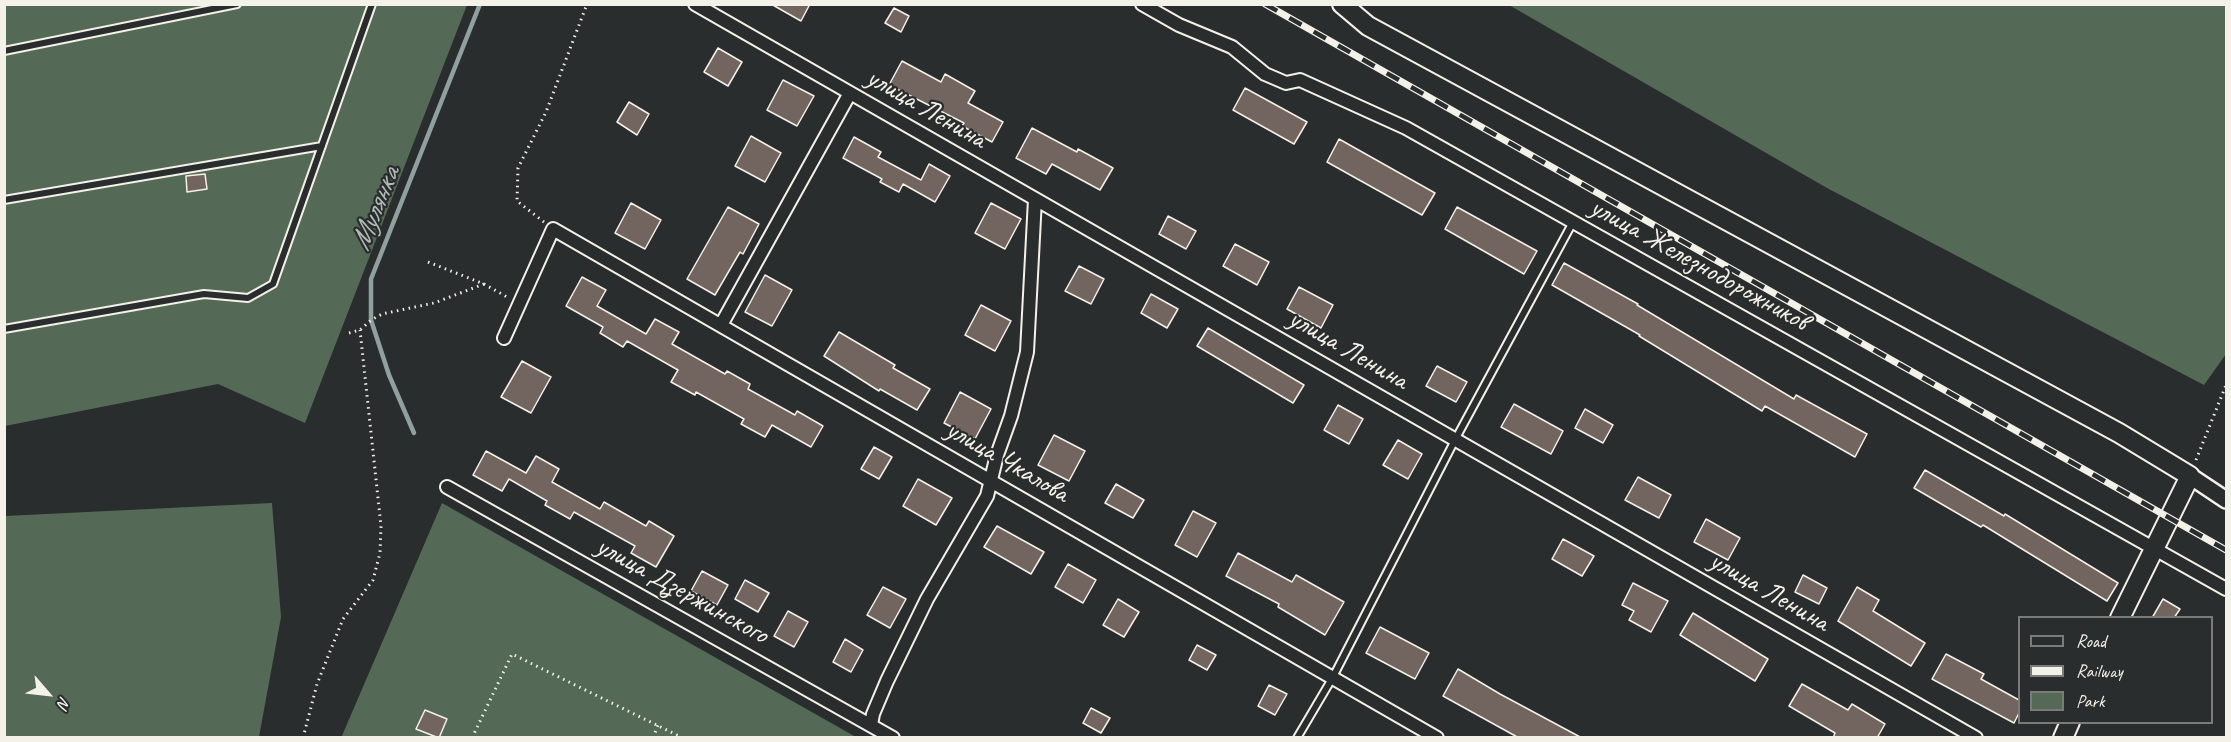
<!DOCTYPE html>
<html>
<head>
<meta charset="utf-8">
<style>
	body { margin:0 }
	#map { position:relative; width:2231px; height:742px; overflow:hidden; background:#2a2d2e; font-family:Caveat,sans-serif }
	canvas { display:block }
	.frame { position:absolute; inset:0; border:6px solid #f4f1e8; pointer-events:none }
	.legend { position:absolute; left:2018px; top:616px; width:195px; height:108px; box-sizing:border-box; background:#2a2d2e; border:2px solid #7b7b78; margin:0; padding:8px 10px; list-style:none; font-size:18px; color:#f4f1e8 }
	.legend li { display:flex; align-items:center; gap:12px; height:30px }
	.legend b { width:30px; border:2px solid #7b7b78 }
	.north { position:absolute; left:18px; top:664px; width:60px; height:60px; -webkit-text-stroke:4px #2a2d2e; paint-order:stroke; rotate:118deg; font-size:16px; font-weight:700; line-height:24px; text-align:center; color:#f4f1e8 }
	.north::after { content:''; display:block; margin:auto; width:21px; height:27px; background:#f4f1e8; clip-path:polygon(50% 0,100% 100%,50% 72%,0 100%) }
</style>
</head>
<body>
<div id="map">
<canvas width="2231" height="742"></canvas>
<div class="frame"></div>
<ul class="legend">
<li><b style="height:8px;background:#2a2d2e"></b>Road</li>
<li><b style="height:8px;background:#f4f1e8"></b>Railway</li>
<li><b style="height:16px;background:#546a56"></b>Park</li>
</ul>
<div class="north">N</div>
</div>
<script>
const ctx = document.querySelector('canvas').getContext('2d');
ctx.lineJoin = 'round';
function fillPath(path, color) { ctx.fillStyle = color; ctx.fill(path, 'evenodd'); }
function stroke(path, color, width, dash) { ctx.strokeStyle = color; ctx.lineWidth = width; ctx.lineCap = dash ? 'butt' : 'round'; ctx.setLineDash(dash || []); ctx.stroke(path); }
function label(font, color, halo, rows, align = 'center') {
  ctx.font = font + ' Caveat,sans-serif'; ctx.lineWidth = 4.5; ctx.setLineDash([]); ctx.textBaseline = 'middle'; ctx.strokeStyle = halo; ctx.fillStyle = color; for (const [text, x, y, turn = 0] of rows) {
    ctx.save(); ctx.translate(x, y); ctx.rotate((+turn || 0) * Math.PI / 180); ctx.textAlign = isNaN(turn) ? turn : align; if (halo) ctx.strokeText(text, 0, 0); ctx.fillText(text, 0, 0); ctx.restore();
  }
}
fillPath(new Path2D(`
	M5,5H467L305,423L218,384L5,426Z
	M1509,5H2226V354L2204,385L1827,188Z
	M272,503L281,617L259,737H5V516Z
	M442,503L856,737L341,738Z`), '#546a56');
stroke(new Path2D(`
	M414,433L389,375L371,320V279L480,4`), '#8fa09e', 4.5);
const building = new Path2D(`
	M771,4H810L801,21Z
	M894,8L909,16L901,32L885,23Z
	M718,48L742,62L728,86L704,72Z
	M902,61L941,82L945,74L975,91L968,103L1003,122L992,142L962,126L964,123L889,85Z
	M783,80L814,96L797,126L767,110Z
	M1245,88L1307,122L1294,144L1233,110Z
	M629,102L649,114L637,135L617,122Z
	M1032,128L1077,152L1078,149L1113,168L1100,190L1052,164L1046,174L1016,158Z
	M751,136L781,153L765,182L735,166Z
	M854,137L881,152L878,157L921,180L929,164L950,176L935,202L903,184L899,192L880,182L882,179L843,158Z
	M1339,139L1435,193L1422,215L1327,162Z
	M205,174L207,189L187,192L186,176Z
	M631,203L661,220L645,249L615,233Z
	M991,203L1021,219L1005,249L975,233Z
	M728,207L759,224L743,254L740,252L715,295L687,279Z
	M1457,207L1537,251L1524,274L1445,229Z
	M1168,216L1196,231L1186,249L1159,234Z
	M1235,244L1269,262L1257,285L1223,266Z
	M1564,263L1638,304L1637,305L1794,399L1796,395L1867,434L1855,457L1765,406L1762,411L1639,336L1640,335L1552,285Z
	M1079,266L1104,279L1091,304L1065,291Z
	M765,275L792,290L772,326L745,312Z
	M582,277L606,290L597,306L646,334L655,319L679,332L672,344L725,374L727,371L750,384L748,389L795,415L797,411L823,426L811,447L772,425L765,437L741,424L744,419L696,392L695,395L671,382L678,370L627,341L623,347L600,333L603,327L566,306Z
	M1299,287L1333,305L1321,328L1287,309Z
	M1151,294L1178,309L1167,328L1141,313Z
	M981,305L1011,321L995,351L965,335Z
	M1208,328L1304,385L1293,403L1197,346Z
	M839,332L895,365L893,368L930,389L917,410L880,389L879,391L824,356Z
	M522,361L551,377L531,413L501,397Z
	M1437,366L1467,382L1456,402L1426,386Z
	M960,392L991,409L975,439L944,423Z
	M1514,404L1563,431L1551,454L1501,427Z
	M1338,405L1363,419L1349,444L1324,430Z
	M1585,409L1613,425L1603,443L1575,428Z
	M1054,435L1085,451L1069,481L1038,465Z
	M1398,440L1422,454L1408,479L1383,465Z
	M874,447L892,457L879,479L861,469Z
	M486,451L526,473L536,456L559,469L552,482L600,509L604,502L646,526L649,521L674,536L656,567L631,553L635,546L574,512L570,519L545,505L547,501L509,479L502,491L473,475Z
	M1925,470L2004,516L2005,514L2118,583L2107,601L1983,525L1981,527L1914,488Z
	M1638,477L1671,495L1659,518L1625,500Z
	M918,479L952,498L936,525L903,506Z
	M1116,484L1144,500L1133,518L1105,503Z
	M1193,511L1216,523L1197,557L1175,545Z
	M1706,519L1740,538L1728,560L1694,542Z
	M997,526L1044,552L1031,574L984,547Z
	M1563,539L1594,556L1582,576L1552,559Z
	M1238,553L1292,582L1296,575L1344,602L1325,635L1278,607L1279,604L1226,576Z
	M1068,564L1096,580L1083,603L1055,587Z
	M702,571L728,585L717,605L691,591Z
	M1803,575L1827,588L1819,604L1795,592Z
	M745,580L769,593L758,612L735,599Z
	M1633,583L1668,601L1651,632L1629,620L1634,611L1622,605Z
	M883,587L906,599L890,628L867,615Z
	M1857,587L1879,600L1873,611L1925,643L1911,666L1838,621Z
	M1118,599L1139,612L1124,637L1103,625Z
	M2163,599L2180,609L2174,618H2152Z
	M788,611L808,622L794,647L774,636Z
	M1693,613L1768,659L1755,681L1680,635Z
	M1380,627L1429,653L1415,679L1366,653Z
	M845,639L863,650L851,672L833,662Z
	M1197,645L1216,655L1207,670L1189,660Z
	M1946,654L1984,674L1981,679L2019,700V713L2014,723L1932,679Z
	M1458,669L1500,694L1582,738H1519L1443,696Z
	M1802,684L1848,710L1852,704L1885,724L1877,738H1833L1835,733L1789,706Z
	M1269,685L1287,694L1275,715L1258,706Z
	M1091,708L1110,718L1101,733L1083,723Z
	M425,710L447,719L439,738L416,729Z`);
fillPath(building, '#72655f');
stroke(building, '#f4f1e8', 1.5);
const service = new Path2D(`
	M4,51L237,4
	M4,200L322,146
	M4,329L204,294L248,298L273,284L372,4
	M1297,738L1333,677L1455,440L1573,222`);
const minor = new Path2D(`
	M695,4L1976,738
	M1142,4L1179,25L1232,47L1265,74L1286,83L1300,80L1406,128L2226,589
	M721,325L850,93
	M504,338L553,229L1437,738
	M447,487L893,738
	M871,725L873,714L887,681L927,599L987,496L997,455L1011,416L1027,352L1035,199`);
const tertiary = new Path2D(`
	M2190,476L2226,500`);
const secondary = new Path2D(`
	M1342,4L1368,26L2119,433L2190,476L2120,618
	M2063,738L2070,722`);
stroke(service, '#f4f1e8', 10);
stroke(minor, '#f4f1e8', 16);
stroke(tertiary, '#f4f1e8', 20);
stroke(secondary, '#f4f1e8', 22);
stroke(new Path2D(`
	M544,222L517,201L518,168L546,112L587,4
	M428,262L484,284L507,297
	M349,333L360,330L371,320L382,314L434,303L484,284
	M2196,460L2226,385
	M303,738L317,684L343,619L373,580L380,553L381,526L360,330
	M472,738L512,654L683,738
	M653,738L658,725`), '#f4f1e8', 3, [1.5, 4.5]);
stroke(service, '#2a2d2e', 6);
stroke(minor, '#2a2d2e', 12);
stroke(tertiary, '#2a2d2e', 15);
stroke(secondary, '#2a2d2e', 18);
const rail = new Path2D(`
	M1265,4L2226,550`);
stroke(rail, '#f4f1e8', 7);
stroke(rail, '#2a2d2e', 4.5, [14]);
label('28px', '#f4f1e8', '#2a2d2e', [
	["улица Ленина",926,109,30],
	["улица Железнодорожников",1699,265,29],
	["улица Ленина",1348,350,30],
	["улица Чкалова",1007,462,30],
	["улица Дзержинского",682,591,29],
	["улица Ленина",1769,592,30]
]);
label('italic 30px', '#b0bbb6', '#2a2d2e', [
	["Мулянка",376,209,-68]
]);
</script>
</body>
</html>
